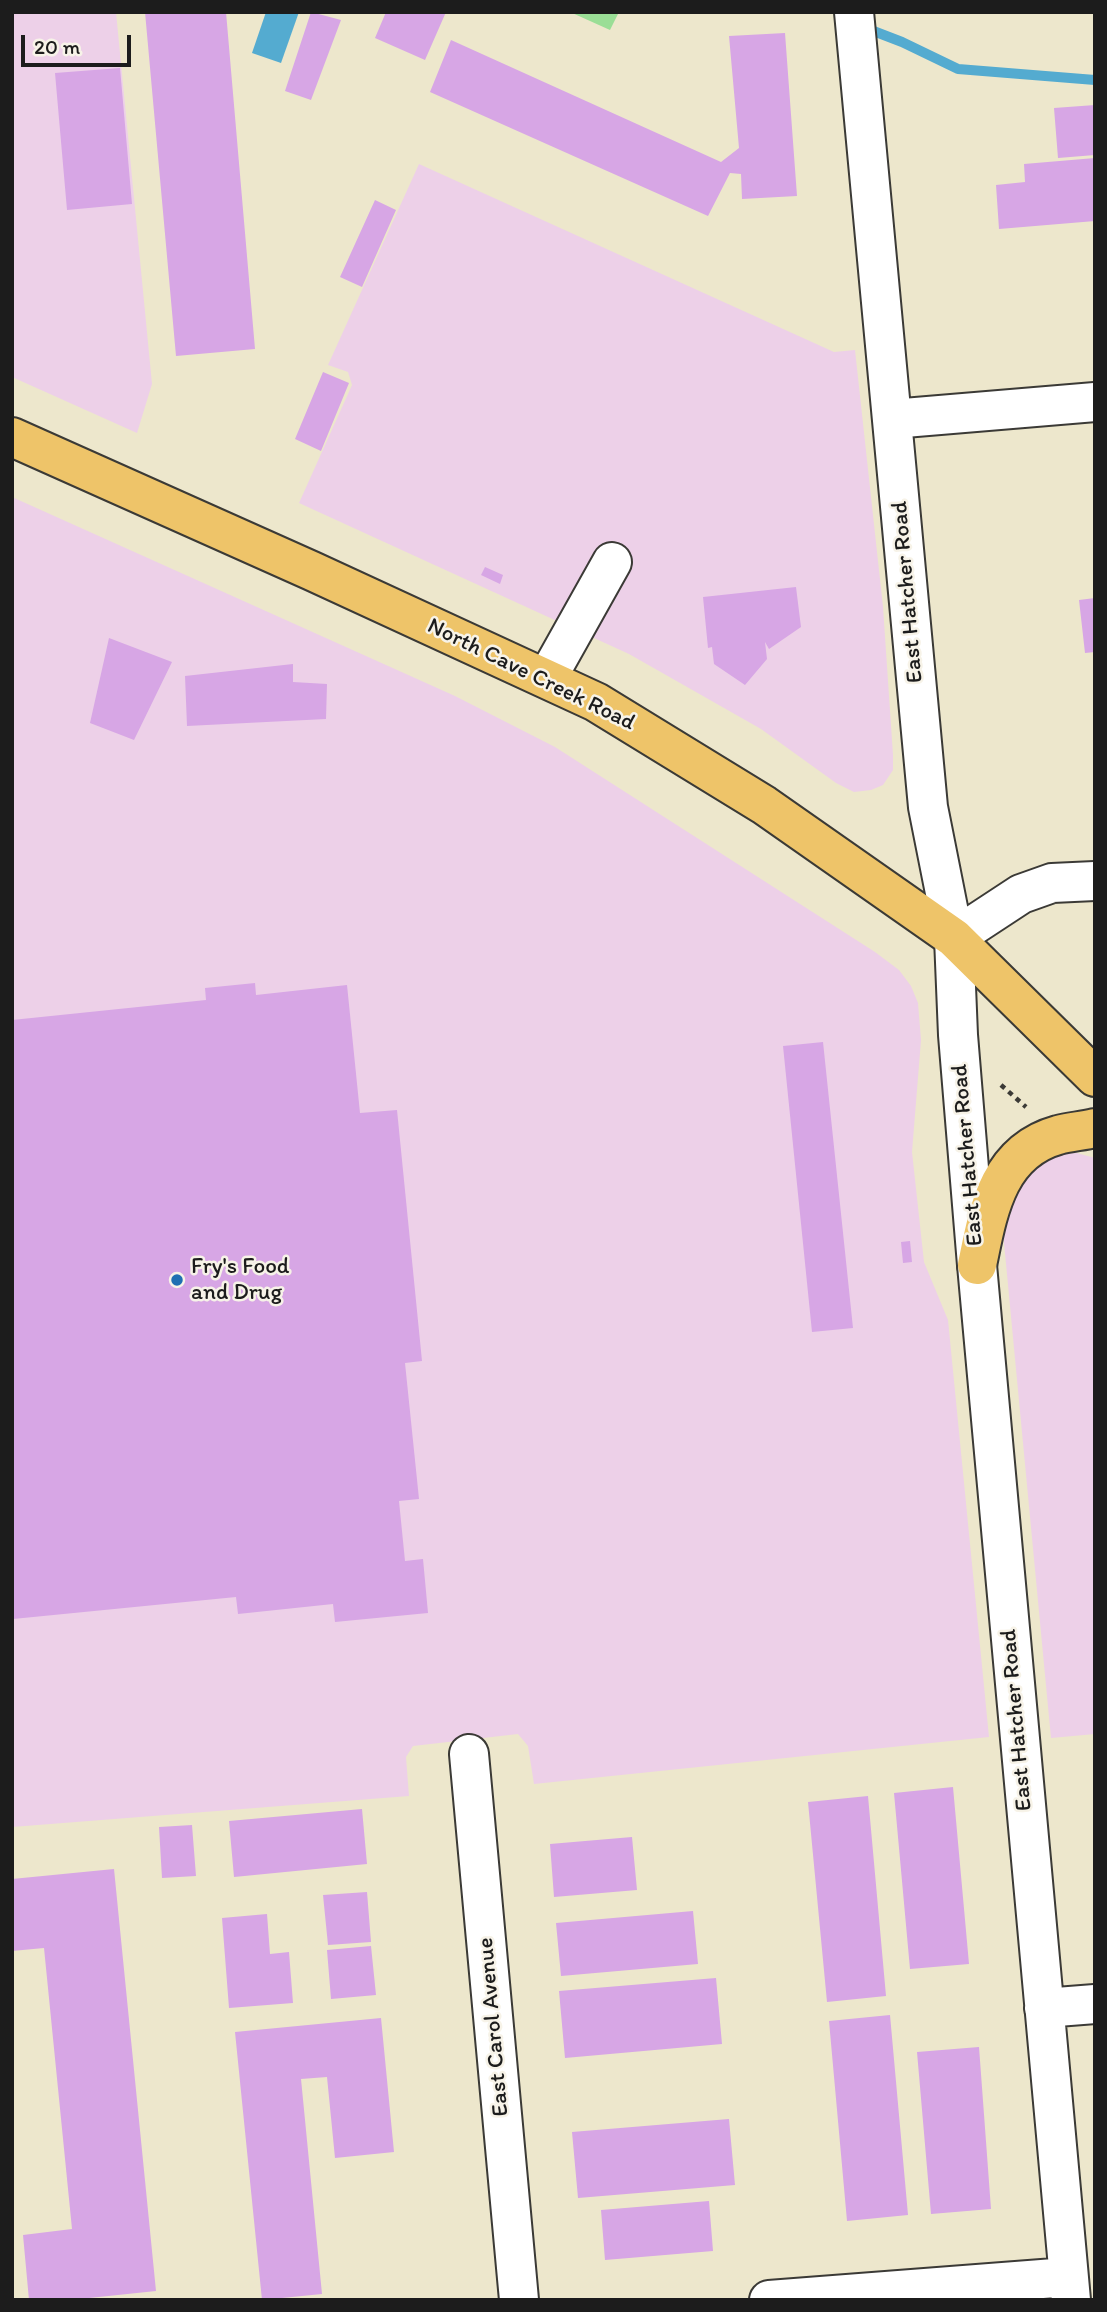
<!DOCTYPE html>
<html>
<head>
<meta charset="utf-8">
<style>
	body { margin:0 }
	#map { position:relative; width:1107px; height:2312px; overflow:hidden; background:#ede7cc; font-family:Itim,sans-serif }
	canvas { display:block }
	.frame { position:absolute; inset:0; border:14px solid #1c1c1c; pointer-events:none }
	.scale { position:absolute; left:21px; top:35px; width:110px; height:32px; box-sizing:border-box; border:4px solid #1c1c1c; border-top:0; padding-left:9px; font-size:21px; line-height:24px; white-space:nowrap; color:#1c1c1c; -webkit-text-stroke:5px #f7f3e8; paint-order:stroke }
</style>
</head>
<body>
<div id="map">
<canvas width="1107" height="2312"></canvas>
<div class="frame"></div>
<div class="scale">20 m</div>
</div>
<script>
const ctx = document.querySelector('canvas').getContext('2d');
ctx.lineJoin = 'round';
function fillPath(path, color) { ctx.fillStyle = color; ctx.fill(path, 'evenodd'); }
function stroke(path, color, width, dash) { ctx.strokeStyle = color; ctx.lineWidth = width; ctx.lineCap = dash ? 'butt' : 'round'; ctx.setLineDash(dash || []); ctx.stroke(path); }
function label(font, color, halo, rows, align = 'center') {
  ctx.font = font + ' Itim,sans-serif'; ctx.lineWidth = 5; ctx.setLineDash([]); ctx.textBaseline = 'middle'; ctx.strokeStyle = halo; ctx.fillStyle = color; for (const [text, x, y, turn = 0] of rows) {
    ctx.save(); ctx.translate(x, y); ctx.rotate((+turn || 0) * Math.PI / 180); ctx.textAlign = isNaN(turn) ? turn : align; if (halo) ctx.strokeText(text, 0, 0); ctx.fillText(text, 0, 0); ctx.restore();
  }
}
fillPath(new Path2D(`
	M12,12H116L152,384L137,433L12,377Z
	M419,164L834,352L855,350L883,607L893,755V770L883,785L871,790L854,792L836,783L761,729L629,654L299,503L352,385L348,372L328,365Z
	M12,497L455,696L555,747L875,952L899,970L911,986L918,1003L921,1040L912,1152L924,1262L948,1320L989,1737L534,1784L528,1746L518,1734L413,1746L406,1757L409,1796L12,1827Z
	M1073,1152L1095,1158V1734L1051,1738L1001,1211L1009,1192L1048,1157Z`), '#edd0e8');
fillPath(new Path2D(`
	M570,12H619L610,30Z`), '#9ade96');
fillPath(new Path2D(`
	M266,12H299L281,63L252,53Z`), '#54abd0');
stroke(new Path2D(`
	M863,27L902,42L958,69L1095,80`), '#54abd0', 10);
fillPath(new Path2D(`
	M145,12H226L255,349L176,356Z
	M311,12L341,20L311,100L285,91Z
	M386,12H446L425,60L375,38Z
	M785,33L797,196L742,199L741,174L730,173L708,216L430,92L451,40L721,162L739,148L729,36Z
	M120,68L132,204L67,210L55,73Z
	M1095,105V155L1058,158L1054,108Z
	M1095,158V221L999,229L996,185L1025,182L1024,164Z
	M375,200L396,210L362,287L340,277Z
	M323,372L349,383L321,451L295,439Z
	M485,567L503,575L500,584L481,575Z
	M796,587L801,627L769,649L765,642L767,659L745,685L714,664L712,647L708,648L703,597Z
	M1095,598V652L1085,653L1079,600Z
	M109,638L172,662L134,740L90,723Z
	M293,664V682L327,684L326,719L187,726L185,676Z
	M255,983L256,995L347,985L360,1113L397,1110L422,1361L405,1363L419,1499L399,1501L405,1561L423,1559L428,1613L335,1622L333,1604L238,1614L236,1597L13,1619L12,1020L206,1000L205,988Z
	M823,1042L853,1328L812,1332L783,1046Z
	M910,1241L912,1262L903,1263L901,1242Z
	M953,1787L969,1964L910,1969L894,1793Z
	M868,1796L886,1996L827,2002L808,1802Z
	M362,1809L367,1864L234,1877L229,1821Z
	M192,1825L196,1876L162,1878L159,1827Z
	M632,1837L637,1890L554,1897L550,1844Z
	M114,1869L156,2291L70,2300H29L23,2235L72,2229L44,1948L12,1951V1879Z
	M367,1892L371,1942L328,1945L323,1895Z
	M693,1911L698,1964L561,1976L556,1923Z
	M267,1914L270,1954L289,1952L293,2003L229,2008L222,1918Z
	M371,1946L376,1995L331,1999L327,1950Z
	M716,1978L722,2044L565,2058L559,1991Z
	M890,2015L908,2215L847,2221L829,2021Z
	M381,2018L394,2152L335,2158L327,2077L301,2079L322,2294L262,2300L235,2032Z
	M979,2047L991,2209L931,2214L917,2052Z
	M729,2119L735,2185L578,2198L572,2132Z
	M709,2201L713,2251L605,2260L601,2210Z`), '#d7a6e5');
const minor = new Path2D(`
	M854,12L928,807L954,938L958,1035L977,1265L1071,2300
	M892,419L1095,402
	M547,678L612,562
	M954,938L1021,894L1052,883L1095,881
	M469,1754L519,2300
	M1044,2008L1095,2004
	M769,2300L1068,2277`);
const major = new Path2D(`
	M12,437L312,571L596,702L764,805L954,938L1095,1077
	M977,1265C988,1212 997,1152 1058,1135C1070,1132 1082,1131 1095,1128`);
stroke(minor, '#3b3a36', 42);
stroke(major, '#3b3a36', 42);
stroke(new Path2D(`
	M1001,1085L1026,1107`), '#3b3a36', 4.5, [5, 5]);
stroke(minor, '#fff', 38);
stroke(major, '#eec469', 38);
for (const [x, y, r, color] of [
	[177,1280,7,"#1f6fb2"]
]) { const dot = new Path2D(); dot.arc(x, y, r, 0, 2 * Math.PI); ctx.fillStyle = color; ctx.fill(dot); stroke(dot, '#f7f3e8', 2.5); }
label('23px', '#1c1c1c', '#f7f3e8', [
	["East Hatcher Road",908,592,-95],
	["North Cave Creek Road",531,675,26],
	["East Hatcher Road",968,1155,-95],
	["East Hatcher Road",1017,1720,-95],
	["East Carol Avenue",494,2027,-95]
]);
label('23px', '#1c1c1c', '#f7f3e8', [
	["Fry's Food",191,1267],
	["and Drug",191,1293]
], 'left');
</script>
</body>
</html>
